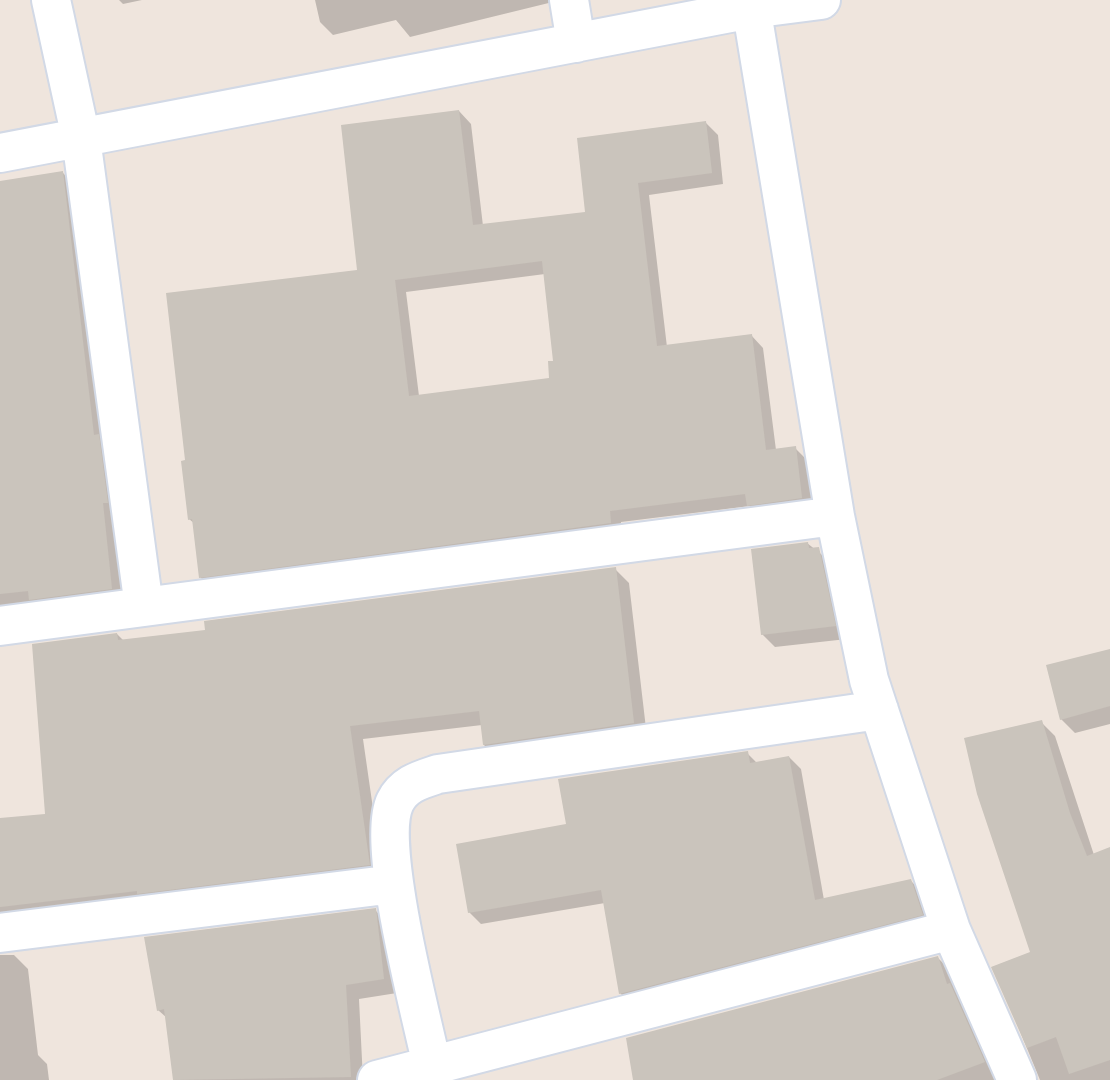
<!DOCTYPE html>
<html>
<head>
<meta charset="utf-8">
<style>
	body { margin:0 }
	canvas { display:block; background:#efe5dd }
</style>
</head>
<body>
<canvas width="1110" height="1080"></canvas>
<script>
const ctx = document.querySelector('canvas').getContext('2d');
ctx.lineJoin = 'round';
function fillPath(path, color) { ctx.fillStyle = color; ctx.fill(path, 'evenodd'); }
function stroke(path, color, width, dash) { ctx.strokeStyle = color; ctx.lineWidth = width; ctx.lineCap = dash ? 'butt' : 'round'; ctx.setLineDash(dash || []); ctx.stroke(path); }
fillPath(new Path2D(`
	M119,0H142L123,4Z
	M315,0H561L410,37L396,20L333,35L320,22Z
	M459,111L471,124L483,226L587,213L706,123L718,135L723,184L649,195L667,347L751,335L763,348L776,450L795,448L807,460L814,510L760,517L750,506L621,522L622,535L213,589L200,577L195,524L189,519L359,271ZM545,274L555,362L551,379L419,396L406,292Z
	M63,173L78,188L127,604L0,611V183Z
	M807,543L831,562L847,639L775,647L762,634Z
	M615,569L629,583L647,737L498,759L484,745L482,725L363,739L383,878L0,930V819L47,816L117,634L124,641L207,632Z
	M1110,658V724L1075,733L1061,719Z
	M1041,722L1055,736L1094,855L1110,849V1080H1040L994,968L1032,953Z
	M747,753L757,763L789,757L801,769L824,900L911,881L923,893L934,927L632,1005L620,993L605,903L481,924L469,912L568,826Z
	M375,910L389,924L397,993L359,999L363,1080H175L167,1018L158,1010Z
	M0,955H14L28,969L38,1055L47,1064L49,1080H0Z
	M938,958L952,972L1000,1080H635Z`), '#0003');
fillPath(new Path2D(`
	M459,110L473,225L585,212L577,138L706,121L712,173L638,183L657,346L752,334L766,450L796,446L802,498L747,506L745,494L610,511L611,523L199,578L192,519L188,520L181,461L185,460L166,293L357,270L341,125ZM542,261L553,361H548L549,378L409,396L395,280Z
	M63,171L94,435L99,434L108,503H103L112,589L29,600L28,591L0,594V181Z
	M808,542L809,548L819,547L836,626L761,635L751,549Z
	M616,567L634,723L483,745L479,711L350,726L370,865L137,894V891L0,907V818L45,814L32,644L117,633L118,640L205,630L204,621Z
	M1110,649V706L1060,720L1046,665Z
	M1042,720L1070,813L1087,856L1110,847V1060L1069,1074L1056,1037L1027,1048L991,967L1030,952L977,794L964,738Z
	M748,751L750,763L789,756L815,900L911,879L923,915L619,994L601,890L468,913L456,844L566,824L558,779Z
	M376,908L384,979L346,985L351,1077L173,1080L164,1009L157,1011L144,937Z
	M938,956L947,984L950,983L985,1062L937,1080H633L626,1038Z`), '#cac4bc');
const minor = new Path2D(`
	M51,0L81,138L144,607
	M569,0L576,43
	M750,0L835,516L869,680L951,930L1017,1080
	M0,153L751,9L821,0
	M0,626L835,516
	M0,933L394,884
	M432,1066C421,1014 375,843 395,802C404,784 420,780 438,774L879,710
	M377,1080L951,930`);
stroke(minor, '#d2d9e6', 42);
stroke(minor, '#fff', 38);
</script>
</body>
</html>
